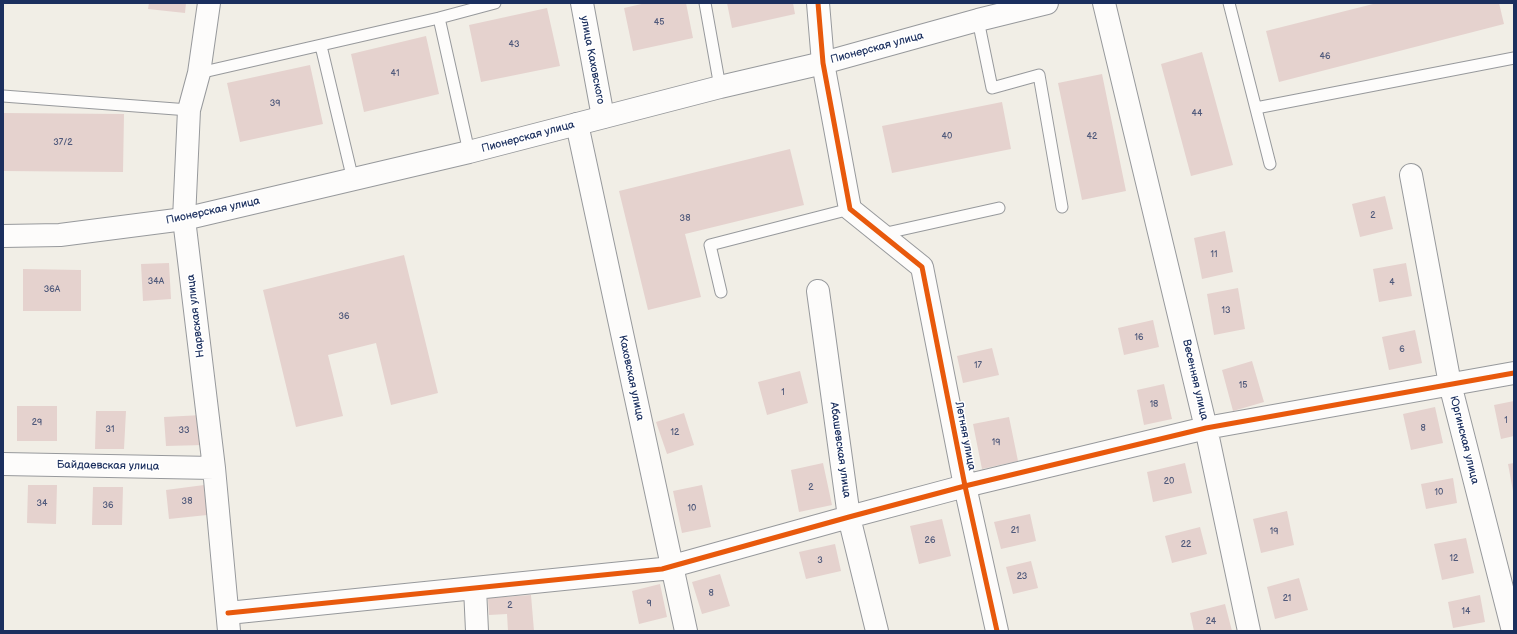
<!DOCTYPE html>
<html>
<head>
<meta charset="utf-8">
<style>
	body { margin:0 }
	#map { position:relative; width:1517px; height:634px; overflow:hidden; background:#f1eee6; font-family:"Balsamiq Sans",sans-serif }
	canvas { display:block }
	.frame { position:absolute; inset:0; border:4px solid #1b2f5e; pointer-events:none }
</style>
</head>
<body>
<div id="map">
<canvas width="1517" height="634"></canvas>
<div class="frame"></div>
</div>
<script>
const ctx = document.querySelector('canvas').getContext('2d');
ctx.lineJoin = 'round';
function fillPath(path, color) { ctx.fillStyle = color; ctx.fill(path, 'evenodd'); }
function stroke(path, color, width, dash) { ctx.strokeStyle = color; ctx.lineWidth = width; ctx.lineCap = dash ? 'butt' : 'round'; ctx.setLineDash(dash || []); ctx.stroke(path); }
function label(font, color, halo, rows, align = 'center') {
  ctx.font = font + ' "Balsamiq Sans",sans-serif'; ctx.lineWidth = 3; ctx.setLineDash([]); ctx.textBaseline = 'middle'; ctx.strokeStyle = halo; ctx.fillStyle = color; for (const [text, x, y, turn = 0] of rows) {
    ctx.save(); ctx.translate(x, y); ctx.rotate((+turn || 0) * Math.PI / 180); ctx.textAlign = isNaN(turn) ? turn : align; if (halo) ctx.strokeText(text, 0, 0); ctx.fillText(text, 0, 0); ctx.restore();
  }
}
fillPath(new Path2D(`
	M149,3H186L185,13L148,9Z
	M646,3H686L693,38L633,51L624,8Z
	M727,3H793L795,14L732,28Z
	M1377,3H1499L1504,24L1279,82L1266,31Z
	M547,8L560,66L481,82L469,25Z
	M426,36L439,94L364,112L351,54Z
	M1202,52L1233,165L1191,176L1161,64Z
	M310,65L323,124L240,142L227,83Z
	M1102,74L1126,191L1082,200L1058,83Z
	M1002,102L1011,149L892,173L882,126Z
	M3,113L124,114L123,172L3,171Z
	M790,149L804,205L685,234L701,297L648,310L619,191Z
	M1385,196L1393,229L1360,237L1352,204Z
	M1225,231L1233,272L1202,279L1194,238Z
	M404,255L438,393L391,405L376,343L328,355L343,416L296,427L263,290Z
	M169,263L171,299L143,301L141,264Z
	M1406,263L1412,296L1379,302L1373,269Z
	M23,269L81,270V311H23Z
	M1238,288L1245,329L1214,335L1207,294Z
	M1153,320L1159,347L1124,355L1118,328Z
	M1415,330L1422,363L1389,370L1382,337Z
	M992,348L999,375L963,383L957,356Z
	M1252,361L1264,402L1233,411L1222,370Z
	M800,371L808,403L767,415L758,382Z
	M1164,384L1172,419L1144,425L1137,390Z
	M1514,401V436L1501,439L1494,405Z
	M17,406H57V441H17Z
	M1435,407L1443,443L1411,450L1403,414Z
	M96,411H126L124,449H95Z
	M684,413L694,445L667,454L656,422Z
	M202,415L204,445L166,446L164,417Z
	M1009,417L1018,461L982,469L973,424Z
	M823,463L832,505L799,512L791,470Z
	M1185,463L1192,493L1153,502L1147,472Z
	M1514,463V491H1513L1508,464Z
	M1453,478L1457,503L1426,509L1421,484Z
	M28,485H57L56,524L27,523Z
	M204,485L207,515L169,519L166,490Z
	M702,485L711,527L682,533L673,491Z
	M93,487H123L122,525H92Z
	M1287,511L1294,545L1261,553L1253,519Z
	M1030,514L1036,541L1001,549L994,522Z
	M942,519L951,556L919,564L910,526Z
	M1200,527L1207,554L1172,563L1165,536Z
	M1466,538L1474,573L1442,580L1434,544Z
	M835,544L841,571L806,579L799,552Z
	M1031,561L1038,588L1013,594L1006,567Z
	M720,574L730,606L702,614L692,582Z
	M1299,578L1308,610L1275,619L1267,587Z
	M660,584L667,617L639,624L632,591Z
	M531,595L534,631H508L507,614L489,615L488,598Z
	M1480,595L1485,622L1453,628L1448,602Z
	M1225,604L1232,631H1194L1190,613Z`), '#e5d2ce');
const service = new Path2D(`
	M705,3L720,87
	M1229,3L1270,164
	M439,18L469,152
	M978,20L992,88L1039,75L1062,207
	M321,46L353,180
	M199,73L439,18L495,3
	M3,96L189,110
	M1256,108L1514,58
	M882,234L999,208
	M721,292L710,245L850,209`);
const minor = new Path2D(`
	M209,3L199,73L189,110L184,219L214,468L229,631
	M582,3L603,117
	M818,3L823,63L850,209L922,267L965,486L997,631
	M1104,3L1206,428L1249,631
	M577,124L686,631
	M1411,175L1450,384L1513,631
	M818,291L849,517L877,631
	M3,464L214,468
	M475,588L477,631
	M228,613L662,569L849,517L965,486L1206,428L1514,373`);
const primary = new Path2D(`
	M3,236L60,235L184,219L469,152L720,87L823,63L978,20L1047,3`);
stroke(service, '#97999c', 13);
stroke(minor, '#97999c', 24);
stroke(primary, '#97999c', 24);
stroke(service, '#fdfcfb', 11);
stroke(minor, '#fdfcfb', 22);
stroke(primary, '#fdfcfb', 22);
stroke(new Path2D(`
	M818,3L823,63L850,209L922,267L965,486L997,631
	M228,613L662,569L849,517L965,486L1206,428L1514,373`), '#e8590c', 5);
label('9px', '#4e587a', null, [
	["45",659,23],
	["43",514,45],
	["46",1325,57],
	["41",395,74],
	["39",275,104],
	["44",1197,114],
	["40",947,137],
	["42",1092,137],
	["37/2",63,143],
	["2",1373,216],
	["38",685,219],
	["11",1214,255],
	["34А",156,282],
	["4",1392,283],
	["36А",52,290],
	["13",1226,311],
	["36",344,317],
	["16",1139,338],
	["6",1402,350],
	["17",978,366],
	["15",1243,386],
	["1",783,393],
	["18",1154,405],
	["1",1506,421],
	["29",37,423],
	["8",1423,429],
	["31",110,430],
	["33",184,431],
	["12",675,433],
	["19",996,443],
	["20",1169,482],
	["2",811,488],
	["10",1439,493],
	["38",187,502],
	["34",42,504],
	["36",108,506],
	["10",692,509],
	["21",1015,531],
	["19",1274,532],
	["26",930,541],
	["22",1186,545],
	["12",1454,559],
	["3",820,561],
	["23",1022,577],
	["8",711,594],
	["21",1287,599],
	["9",649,604],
	["2",510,606],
	["14",1466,612],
	["24",1211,622]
]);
label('11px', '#1b2f5e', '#fff', [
	["Пионерская улица",877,48,-15],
	["улица Каховского",592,60,79],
	["Пионерская улица",528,137,-15],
	["Пионерская улица",213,211,-12],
	["Нарвская улица",196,316,-97],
	["Каховская улица",631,378,78],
	["Весенняя улица",1195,380,77],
	["Летняя улица",965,436,79],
	["Юргинская улица",1464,440,76],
	["Абашевская улица",840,450,82],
	["Байдаевская улица",108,466,1]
]);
</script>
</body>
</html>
